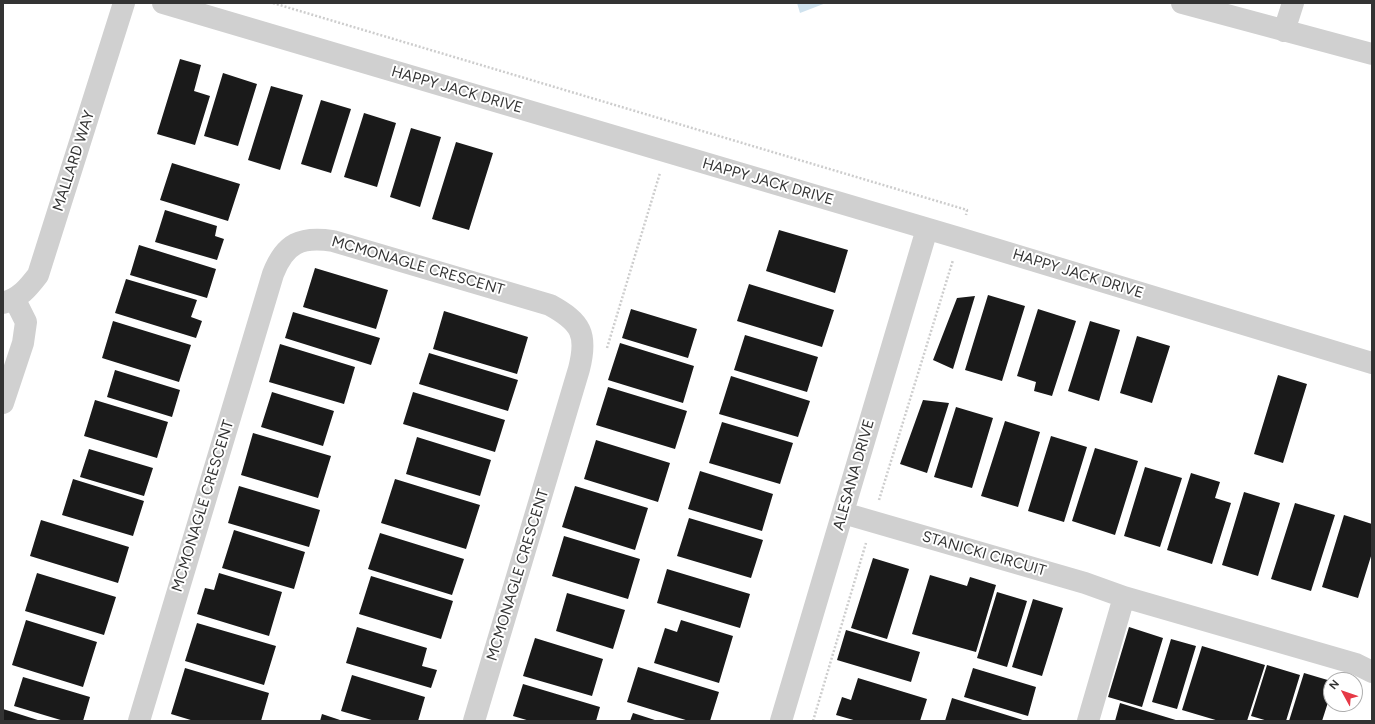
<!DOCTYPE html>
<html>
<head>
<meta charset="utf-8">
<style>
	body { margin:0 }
	#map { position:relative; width:1375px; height:724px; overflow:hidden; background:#fff; font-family:Figtree,sans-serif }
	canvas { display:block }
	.frame { position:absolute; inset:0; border:4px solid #333; pointer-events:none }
	.north { position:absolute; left:1323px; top:672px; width:40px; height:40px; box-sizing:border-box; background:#fff; border:1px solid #adadad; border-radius:50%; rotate:310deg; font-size:11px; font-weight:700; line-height:16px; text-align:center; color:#333 }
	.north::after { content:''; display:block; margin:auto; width:14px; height:18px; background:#e63946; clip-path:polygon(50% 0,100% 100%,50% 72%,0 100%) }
</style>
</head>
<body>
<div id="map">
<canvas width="1375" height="724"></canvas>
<div class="frame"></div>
<div class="north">N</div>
</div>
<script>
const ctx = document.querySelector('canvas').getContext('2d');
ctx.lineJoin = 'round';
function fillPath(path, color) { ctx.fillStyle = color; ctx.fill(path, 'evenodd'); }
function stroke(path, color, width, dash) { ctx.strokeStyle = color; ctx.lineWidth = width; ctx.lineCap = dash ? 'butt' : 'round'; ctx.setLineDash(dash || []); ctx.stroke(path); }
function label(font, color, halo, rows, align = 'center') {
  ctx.font = font + ' Figtree,sans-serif'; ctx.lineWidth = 4; ctx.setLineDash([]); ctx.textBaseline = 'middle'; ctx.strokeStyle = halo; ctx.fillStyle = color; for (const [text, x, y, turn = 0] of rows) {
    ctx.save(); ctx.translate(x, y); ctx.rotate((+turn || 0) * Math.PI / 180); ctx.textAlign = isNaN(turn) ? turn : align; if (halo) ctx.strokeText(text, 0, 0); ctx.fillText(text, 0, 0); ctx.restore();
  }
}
fillPath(new Path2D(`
	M797,3H826L800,13Z`), '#cfe2ee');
fillPath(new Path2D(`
	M180,59L201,65L194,91L210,96L195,145L157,134Z
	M223,73L257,84L238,146L204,136Z
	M271,86L303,95L280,170L248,160Z
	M321,100L351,109L331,173L301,164Z
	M364,113L396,123L377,187L344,177Z
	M411,128L441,137L420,207L390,197Z
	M456,142L493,153L469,230L432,219Z
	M172,163L240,184L228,221L160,200Z
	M165,210L217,226L215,236L224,239L217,260L155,242Z
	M779,230L848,250L835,293L766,271Z
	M139,245L216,269L207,298L130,275Z
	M315,268L388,290L376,329L303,307Z
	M126,279L197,300L191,317L202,321L196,338L115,313Z
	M749,284L834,310L822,347L737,321Z
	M988,295L1025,306L1002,381L965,370Z
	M975,296L953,369L933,360L957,298Z
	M631,309L697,329L688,358L622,338Z
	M1038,309L1076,321L1052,396L1034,391L1036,382L1017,376Z
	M444,311L528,337L517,374L433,349Z
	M293,312L380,338L371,365L285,338Z
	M113,321L191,345L179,382L102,358Z
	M1090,321L1120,330L1099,401L1068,391Z
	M745,335L818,357L807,392L734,370Z
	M1137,336L1170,346L1152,403L1120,393Z
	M620,343L694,366L683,403L608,380Z
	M280,344L355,367L344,404L269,382Z
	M429,353L518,380L508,411L419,384Z
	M115,370L180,390L172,417L107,397Z
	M1278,375L1307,384L1283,463L1254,454Z
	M731,376L810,401L798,437L719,414Z
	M608,387L687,411L675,449L596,425Z
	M272,392L334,411L323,446L261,427Z
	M413,392L505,420L495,452L403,424Z
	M95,400L168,422L157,458L84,436Z
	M923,400L949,403L927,473L900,464Z
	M956,407L993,418L972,488L934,477Z
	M1005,421L1040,432L1018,507L981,496Z
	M722,422L793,443L780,484L709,463Z
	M253,433L331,456L318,498L241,475Z
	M1051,436L1087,447L1064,522L1028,511Z
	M417,437L491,460L480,496L406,474Z
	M596,440L670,463L658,502L584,479Z
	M1095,448L1138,461L1115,535L1072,521Z
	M89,449L153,468L144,496L80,477Z
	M1145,467L1182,478L1160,547L1124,536Z
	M700,471L773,494L762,531L688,509Z
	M1191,473L1220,482L1215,498L1231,503L1212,564L1167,550Z
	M73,479L144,501L133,536L62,515Z
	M395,479L480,505L466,549L381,523Z
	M239,486L320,510L309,547L228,523Z
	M575,486L648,508L635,550L562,527Z
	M1244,492L1280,503L1258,576L1222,565Z
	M1295,503L1335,515L1311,591L1271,579Z
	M1344,515L1372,524V553L1358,598L1322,587Z
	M689,518L763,540L751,578L677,556Z
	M41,520L129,547L118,583L30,556Z
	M234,530L305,552L294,589L222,568Z
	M380,533L464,559L452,595L368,569Z
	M564,536L640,559L628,599L552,576Z
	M873,558L909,569L887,639L851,628Z
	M667,569L750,594L740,628L657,603Z
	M37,573L116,597L104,635L25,611Z
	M219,573L282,592L269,636L197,614L205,588L214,590Z
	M930,575L967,586L970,577L996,585L976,652L912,634Z
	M371,576L453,601L441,639L359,614Z
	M997,592L1027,601L1007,667L977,658Z
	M567,593L625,610L613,649L556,631Z
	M1033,599L1063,608L1042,676L1012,667Z
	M26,620L97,642L83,687L12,665Z
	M681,620L733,636L719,683L654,663L665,628L677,632Z
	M197,623L276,646L264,685L185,661Z
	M357,627L427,648L422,666L437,670L431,688L346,663Z
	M1129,627L1163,638L1142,707L1108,697Z
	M846,630L920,652L911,682L837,660Z
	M535,638L603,659L592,696L523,676Z
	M1171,639L1196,646L1177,709L1152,702Z
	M1202,646L1265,665L1247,721H1219L1182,710Z
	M1267,665L1300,675L1286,721H1268L1251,716Z
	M638,667L719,692L710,721H689L627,702Z
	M185,668L269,693L261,721H194L171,714Z
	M973,668L1036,687L1028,716L964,697Z
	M1304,673L1331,681V693L1322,721H1289Z
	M352,675L425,697L418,721H375L341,711Z
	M23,677L90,697L83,721H64L14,706Z
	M858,678L927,699L920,721H857L836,715L842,697L851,700Z
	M523,684L600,707L596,721H530L513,716Z
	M952,698L1026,721H945Z
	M1120,703L1179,721H1115Z
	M3,709L41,721H3Z
	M633,713L658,721H630Z
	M322,714L343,721H320Z`), '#1a1a1a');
stroke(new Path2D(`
	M273,3L967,210L966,215
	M607,348L660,173
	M879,500L953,260
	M813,721L866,543`), '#cdcdcd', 2.5, [2, 2]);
stroke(new Path2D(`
	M163,3L959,238L1372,363
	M1182,3L1372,54
	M1284,31L1293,3
	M3,303C20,298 28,288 38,275L124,3
	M3,403L23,343L26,322L15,300
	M843,513L1085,583L1124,597L1356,664L1372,672
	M139,721L273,274C285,243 301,236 333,241L550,305C581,322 588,334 579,369L474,721
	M781,721L927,229
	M1088,721L1124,597`), '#d0d0d0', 22);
label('15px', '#333', '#fff', [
	["HAPPY JACK DRIVE",457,90,16],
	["MALLARD WAY",74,161,-72],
	["HAPPY JACK DRIVE",768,182,16],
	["MCMONAGLE CRESCENT",418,266,16],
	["HAPPY JACK DRIVE",1078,274,17],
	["ALESANA DRIVE",854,475,-74],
	["MCMONAGLE CRESCENT",203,506,-73],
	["STANICKI CIRCUIT",984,554,16],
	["MCMONAGLE CRESCENT",518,575,-73]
]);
</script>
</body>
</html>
